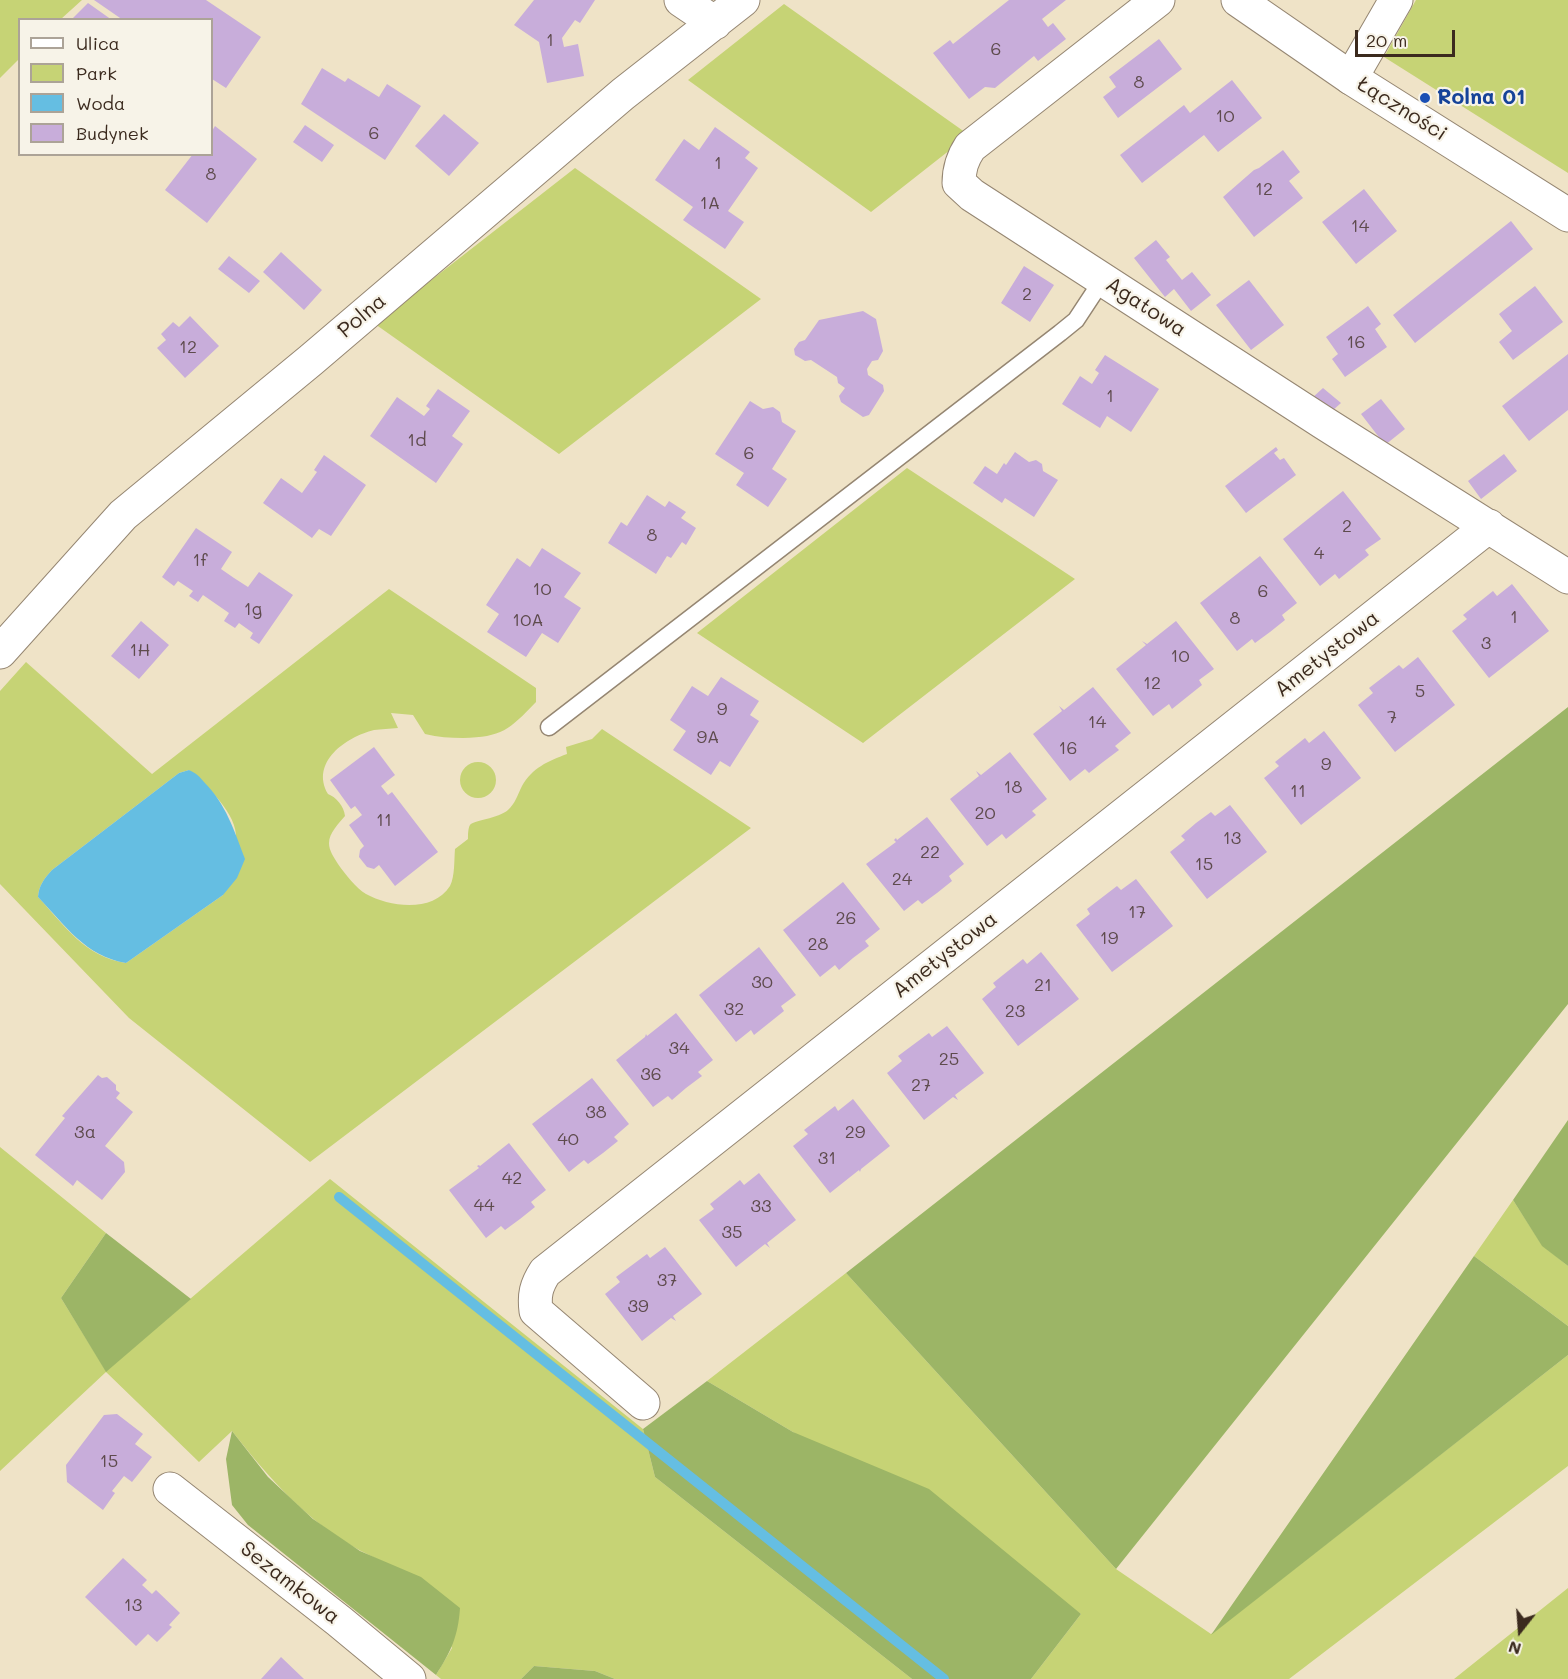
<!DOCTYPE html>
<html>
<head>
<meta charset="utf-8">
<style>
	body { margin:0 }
	#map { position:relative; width:1568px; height:1679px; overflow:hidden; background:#efe3c7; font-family:Mali,sans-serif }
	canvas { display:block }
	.legend { position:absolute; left:18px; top:18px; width:195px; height:138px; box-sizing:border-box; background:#f7f3e8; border:2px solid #aca397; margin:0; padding:8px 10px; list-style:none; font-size:18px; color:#3b2a1e }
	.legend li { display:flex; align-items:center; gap:12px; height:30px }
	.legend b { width:30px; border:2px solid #aca397 }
	.north { position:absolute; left:1490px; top:1601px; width:60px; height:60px; -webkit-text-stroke:4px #f7f3e8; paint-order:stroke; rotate:197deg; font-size:16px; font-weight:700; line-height:24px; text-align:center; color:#3b2a1e }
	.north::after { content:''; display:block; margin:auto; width:21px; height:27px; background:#3b2a1e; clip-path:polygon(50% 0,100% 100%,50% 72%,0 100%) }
	.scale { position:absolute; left:1355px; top:30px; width:100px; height:27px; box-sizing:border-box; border:3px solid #3b2a1e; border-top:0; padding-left:8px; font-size:18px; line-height:21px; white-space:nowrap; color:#3b2a1e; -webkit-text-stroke:4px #f7f3e8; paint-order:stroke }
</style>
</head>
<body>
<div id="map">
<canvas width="1568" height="1679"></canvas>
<ul class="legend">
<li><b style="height:8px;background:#fff"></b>Ulica</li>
<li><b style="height:16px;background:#c6d375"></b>Park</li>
<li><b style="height:16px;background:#65bee2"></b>Woda</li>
<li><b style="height:16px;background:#c8adda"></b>Budynek</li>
</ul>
<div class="north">N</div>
<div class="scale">20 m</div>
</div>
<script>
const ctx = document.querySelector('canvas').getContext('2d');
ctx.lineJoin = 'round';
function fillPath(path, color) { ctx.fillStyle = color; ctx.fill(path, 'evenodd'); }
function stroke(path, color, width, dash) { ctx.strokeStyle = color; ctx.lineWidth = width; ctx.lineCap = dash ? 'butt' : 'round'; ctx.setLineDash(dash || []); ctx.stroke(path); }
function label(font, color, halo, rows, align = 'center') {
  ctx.font = font + ' Mali,sans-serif'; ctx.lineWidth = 4.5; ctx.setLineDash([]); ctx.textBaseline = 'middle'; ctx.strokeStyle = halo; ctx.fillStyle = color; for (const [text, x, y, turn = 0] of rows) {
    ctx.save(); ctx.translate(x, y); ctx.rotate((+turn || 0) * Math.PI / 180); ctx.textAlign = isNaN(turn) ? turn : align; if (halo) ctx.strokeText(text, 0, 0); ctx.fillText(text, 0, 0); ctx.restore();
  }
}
fillPath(new Path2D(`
	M0,0H82L61,19L20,20L19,59L0,78Z
	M1416,0H1568V173L1384,57Z
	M784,4L969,135L871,212L688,80Z
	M575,168L761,299L559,454L375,324Z
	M907,468L1075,579L863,743L697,633Z
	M389,589L536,688V702C509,730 502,737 463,738C450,738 438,737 425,734L413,715L391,713L398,728C390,729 381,729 374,730C346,737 310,762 328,794C336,797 344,806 345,816C339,823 329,833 329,843C329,851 334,857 338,864C345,874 356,888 366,894C390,907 433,913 450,886C455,876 454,860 455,849L468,839C468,835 468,828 470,825C472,821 499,818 508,810C515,804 518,794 522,786C532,768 548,761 567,754L566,747L592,739L602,729L751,828L310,1162L129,1018L0,884V691L26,662L152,774ZM189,770C206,785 238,814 236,839C235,857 227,877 223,895L126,963C84,956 66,927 38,897C39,885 44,879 52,870L179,773Z
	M460 780a18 18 0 1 1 36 0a18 18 0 1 1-36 0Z
	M0,1147L106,1233L61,1298L106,1371L330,1179L643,1429L655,1477L912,1679H615L595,1671L534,1666L521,1679H441L436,1675L452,1648L421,1578C401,1569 380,1561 361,1551C308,1523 269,1478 232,1431L199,1462L106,1372L0,1471Z
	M1513,1200L1542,1245L1568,1266V1326L1474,1256Z
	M846,1273L1116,1569L1211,1634L1568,1355V1466L1289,1679H1031L1081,1614L793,1432L707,1381Z
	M1568,1588V1679H1454Z`), '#c6d375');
fillPath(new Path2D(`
	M1568,707V1004L1116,1569L846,1273Z
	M1568,1120V1266L1542,1246L1513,1200Z
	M106,1233L191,1299L106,1372L61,1298Z
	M1474,1256L1568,1326V1355L1211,1635Z
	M707,1381L793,1432L929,1489L1081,1614L1031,1679H912L655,1477L643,1429Z
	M232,1431L268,1477L313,1519L360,1551L421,1577L460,1608C458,1637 451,1651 436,1675L248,1525L232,1505L226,1459Z
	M534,1666L595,1671L615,1679H521Z`), '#9cb566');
fillPath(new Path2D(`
	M189,770C196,773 200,777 204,782C226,804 234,830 245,859L237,878L223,895L126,963C85,956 66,926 38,897C39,885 44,879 52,870L179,773Z`), '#65bee2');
stroke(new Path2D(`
	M339,1197L944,1679`), '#65bee2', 10);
fillPath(new Path2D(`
	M94,0H206L261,37L226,88L212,79V20H123Z
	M534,0H595L580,23L575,20L562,38L564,47L578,44L584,76L547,83L539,42L514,25Z
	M1009,0H1066L1042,19L1048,27L1053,23L1066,39L1038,61L1034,56L995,88L985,87L969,99L933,53L950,40L953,44Z
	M88,3L112,20H71Z
	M1159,39L1182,69L1118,118L1103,97L1116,87L1109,77Z
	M322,68L345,82L348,78L379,97L387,84L421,106L385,160L301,104Z
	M1232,80L1262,118L1218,152L1204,135L1142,183L1120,155L1184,105L1190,113Z
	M444,114L479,143L449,176L415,146Z
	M305,125L334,145L322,162L293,142Z
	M215,126L257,159L207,223L165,190L193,154H212V131Z
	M715,127L750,152L745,158L758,168L728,211L744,222L725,249L683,220L693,207L655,180L684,139L699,150Z
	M1283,150L1300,172L1289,181L1303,198L1254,237L1223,197L1254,170L1259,168Z
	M1364,189L1397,231L1356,264L1322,222Z
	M1511,221L1533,249L1415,343L1393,315Z
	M1156,240L1170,257L1166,260L1182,280L1192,272L1211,295L1191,311L1174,289L1165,297L1134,258Z
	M281,252L322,290L304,310L263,272Z
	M229,256L260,281L249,293L218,269Z
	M1024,266L1054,285L1030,322L1001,303Z
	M1249,280L1284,325L1251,350L1216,305Z
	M1535,286L1563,322L1513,360L1499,342L1512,331L1499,314Z
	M1368,306L1381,324L1375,329L1387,347L1345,377L1332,359L1338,354L1326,337Z
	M863,311L876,319L883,351L878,360L872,361L867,369L868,375L883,385L884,391L869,415L863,417L841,402L839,396L845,388L838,383L837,377L811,360L805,361L795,355L794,349L799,342L805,340L819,320Z
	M190,316L219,346L185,378L157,348L166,340L161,334L173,322L179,327Z
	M1568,354V410L1529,441L1502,406Z
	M1105,355L1159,389L1131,432L1107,416L1100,428L1062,404L1080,376L1092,384L1099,373L1095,370Z
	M1323,388L1341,403L1332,411L1312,398Z
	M438,389L470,411L452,436L463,444L436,483L370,436L397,397L424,416L430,409L426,406Z
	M1381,399L1405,429L1385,445L1361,414Z
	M750,401L763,409L773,407L780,412L782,422L796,431L772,469L787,479L768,507L736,485L744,473L715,454Z
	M1276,447L1278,450L1274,453L1280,460L1284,458L1296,475L1246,513L1225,486Z
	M1015,452L1029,462L1036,460L1042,464L1043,471L1058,480L1034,517L1005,498L1002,503L973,483L985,466L997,474L1004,463L1006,465Z
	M1504,454L1517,471L1481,499L1468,481Z
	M324,455L366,485L331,536L319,529L312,538L263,503L281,478L302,493L317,472L314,470Z
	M1343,491L1381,539L1365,550L1369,555L1339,579L1335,574L1320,586L1283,539Z
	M647,495L665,507L669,501L686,512L681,518L696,528L686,545L682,542L671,558L667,556L656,574L608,543L621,522L627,526Z
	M196,528L232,552L221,569L234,578L248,587L259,572L293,595L259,644L250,638L253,633L239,623L235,628L224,621L229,613L203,595L198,602L189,596L193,591L178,581L174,586L162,577Z
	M542,548L581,573L564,597L581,608L558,643L542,633L526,657L487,632L499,614L486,605L517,558L530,567Z
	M1260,556L1297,603L1282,615L1285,620L1270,632L1255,643L1252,639L1237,651L1200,603Z
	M1512,584L1549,631L1489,678L1452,631L1467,619L1463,615L1493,591L1497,596Z
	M141,621L169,645L139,679L111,656Z
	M1176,621L1214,669L1199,680L1202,685L1172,709L1169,704L1153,716L1116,669L1146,645L1142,641L1147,644Z
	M1418,657L1455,705L1395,752L1358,705L1373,693L1369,688L1399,665L1403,669Z
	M721,677L759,701L750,715L759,721L730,767L720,761L711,775L673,750L686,731L670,720L692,686L708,696Z
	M1093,687L1131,733L1115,746L1119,750L1103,762L1089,773L1085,769L1070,781L1033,734L1062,711L1059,706L1064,710Z
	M1324,731L1361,778L1301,825L1264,778L1279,766L1275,762L1305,738L1309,743Z
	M374,747L395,775L381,786L388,795L392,792L438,852L395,886L379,865L374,869L367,867L359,857L360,850L364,846L349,825L362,815L355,806L351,809L330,780Z
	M1010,752L1047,799L1032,811L1036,815L1006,839L1002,834L987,846L950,799L979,776L976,771L981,775Z
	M1230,805L1267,852L1207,899L1170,852L1185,840L1181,836L1196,823L1211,812L1215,816Z
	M927,817L964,864L949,876L952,881L937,893L922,904L918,900L904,911L866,864L896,842L894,840L896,838L897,840Z
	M1136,879L1173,926L1112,972L1076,925L1090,914L1087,909L1117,886L1121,890Z
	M843,882L880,929L865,941L869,946L853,958L839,970L835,965L820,977L783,930Z
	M759,947L796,995L781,1006L784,1011L754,1035L751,1030L736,1042L699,995Z
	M1041,952L1079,999L1018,1046L982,999L996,987L993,983L1023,959L1027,964Z
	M676,1013L713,1060L698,1072L702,1076L686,1088L672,1100L668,1096L653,1107L616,1060L645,1037L646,1034L647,1036Z
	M947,1026L984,1073L955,1095L958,1100L953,1097L924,1120L887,1073L902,1061L898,1056L929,1033L932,1037Z
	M98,1075L102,1078L107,1077L116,1085V1090L120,1093L116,1098L133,1112L105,1146L124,1162L125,1172L102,1200L77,1180L73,1186L35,1155L65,1118L62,1116Z
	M592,1078L629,1124L614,1137L618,1141L603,1153L588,1164L584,1160L569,1172L532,1124Z
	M853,1099L890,1146L861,1169L860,1172L859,1170L830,1193L793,1146L808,1134L804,1130L835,1106L838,1111Z
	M509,1143L546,1190L531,1202L535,1207L520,1219L505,1230L501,1226L486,1238L449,1190L479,1168L477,1166L479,1165L480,1166Z
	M759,1173L796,1220L767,1243L770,1248L765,1244L736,1267L699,1220L714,1209L710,1204L740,1180L744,1185Z
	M665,1247L702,1294L673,1316L676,1321L671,1318L642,1341L605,1294L620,1282L616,1277L647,1254L650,1258Z
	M117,1414L143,1434L135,1444L152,1457L132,1482L124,1476L112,1491L115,1493L103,1510L67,1482L66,1465L104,1415Z
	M123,1558L147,1580L142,1585L152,1594L156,1590L180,1613L169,1625L172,1627L157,1642L148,1634L136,1646L85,1597Z
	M281,1657L304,1679H261Z`), '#c8adda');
const lane = new Path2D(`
	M549,727L1060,333L1076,320L1103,279`);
const street = new Path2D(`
	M681,0L715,23
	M1158,0L970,147C962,159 959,169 959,183L972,195L1324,423L1568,577
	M1351,78L1396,0
	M0,652L123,515L311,360L623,94L743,0
	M643,1403L536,1311C534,1295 536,1286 545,1272L1489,526
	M170,1489L339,1621L409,1679`);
const secondary = new Path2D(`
	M1238,0L1351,78L1568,215`);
stroke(lane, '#958672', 19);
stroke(street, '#958672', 35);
stroke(secondary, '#958672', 35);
stroke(lane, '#fff', 16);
stroke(street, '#fff', 33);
stroke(secondary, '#fff', 33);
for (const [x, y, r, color] of [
	[1425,98,6,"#1a4fb4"]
]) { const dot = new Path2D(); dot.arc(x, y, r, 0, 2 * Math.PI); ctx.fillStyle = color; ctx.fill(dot); stroke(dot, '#f7f3e8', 2); }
label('18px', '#5e4b4d', null, [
	["1",550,40],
	["6",996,49],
	["8",1139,82],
	["10",1225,116],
	["6",374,133],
	["1",718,163],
	["8",211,174],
	["12",1264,189],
	["1A",710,203],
	["14",1360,226],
	["2",1027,294],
	["16",1356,342],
	["12",188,347],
	["1",1110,396],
	["1d",417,440],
	["6",749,453],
	["2",1347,526],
	["8",652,535],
	["4",1319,553],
	["1f",200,560],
	["10",542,589],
	["6",1263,591],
	["1g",253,609],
	["1",1514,617],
	["8",1235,618],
	["10A",528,620],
	["3",1486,643],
	["1H",140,650],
	["10",1180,656],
	["12",1152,683],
	["5",1420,691],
	["9",722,709],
	["7",1392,717],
	["14",1097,722],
	["9A",708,737],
	["16",1068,748],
	["9",1326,764],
	["18",1013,787],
	["11",1298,791],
	["20",985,813],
	["11",384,820],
	["13",1232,838],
	["22",930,852],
	["15",1204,864],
	["24",902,879],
	["17",1137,912],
	["26",846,918],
	["19",1109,938],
	["28",818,944],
	["30",762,982],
	["21",1043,985],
	["32",734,1009],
	["23",1015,1011],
	["34",679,1048],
	["25",949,1059],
	["36",651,1074],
	["27",921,1085],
	["38",596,1112],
	["3a",85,1132],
	["29",855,1132],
	["40",568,1139],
	["31",827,1158],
	["42",512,1178],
	["44",484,1205],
	["33",761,1206],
	["35",732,1232],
	["37",667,1280],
	["39",638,1306],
	["15",109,1461],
	["13",133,1605]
]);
label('bold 21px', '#164399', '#f7f3e8', [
	["Rolna 01",1437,98]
], 'left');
label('21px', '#3b2a1e', '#f7f3e8', [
	["Łączności",1402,109,32],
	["Agatowa",1146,307,33],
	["Polna",362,316,-40],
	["Ametystowa",1327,654,-38],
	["Ametystowa",945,955,-38],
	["Sezamkowa",290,1583,38]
]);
</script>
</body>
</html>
